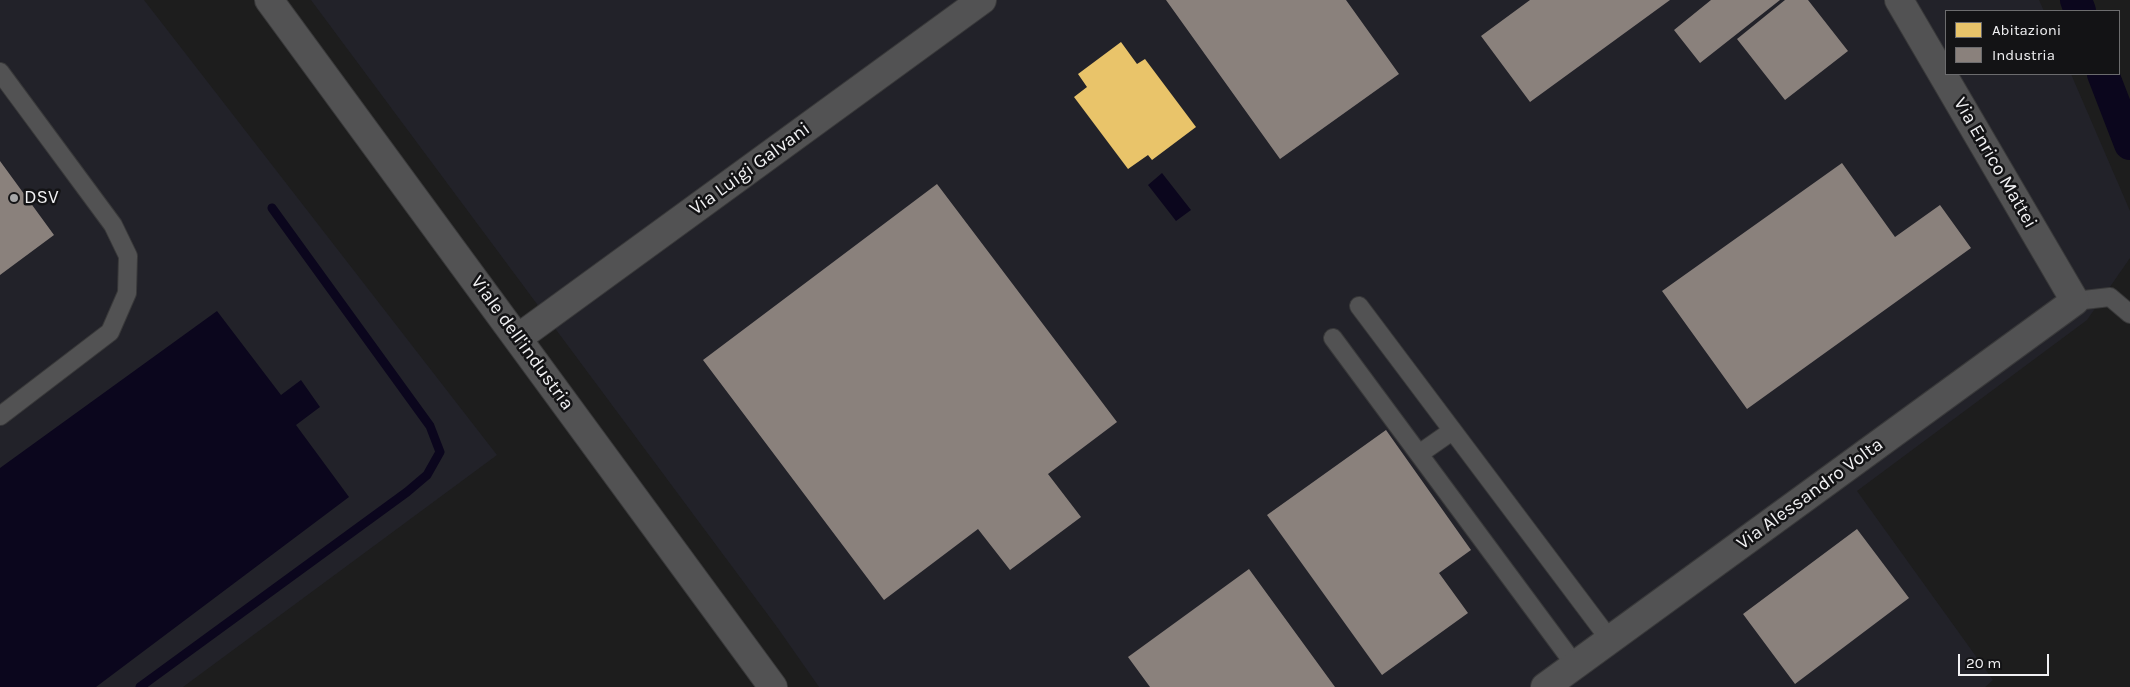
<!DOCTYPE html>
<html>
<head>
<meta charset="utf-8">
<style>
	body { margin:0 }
	#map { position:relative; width:2130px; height:687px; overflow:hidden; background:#1d1d1d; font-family:Karla,sans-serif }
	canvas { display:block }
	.legend { position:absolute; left:1945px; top:10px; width:175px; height:65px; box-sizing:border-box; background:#131315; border:1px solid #6c6c6e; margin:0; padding:6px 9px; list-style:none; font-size:15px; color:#f1f1f3 }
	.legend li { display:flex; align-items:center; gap:10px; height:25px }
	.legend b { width:25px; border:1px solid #6c6c6e }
	.scale { position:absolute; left:1958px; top:654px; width:91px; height:22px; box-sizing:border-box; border:2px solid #f1f1f3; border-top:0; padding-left:6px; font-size:15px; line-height:18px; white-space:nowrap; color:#f1f1f3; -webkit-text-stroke:4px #131315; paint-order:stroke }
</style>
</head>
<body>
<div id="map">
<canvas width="2130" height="687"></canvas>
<ul class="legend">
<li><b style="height:14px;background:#e9c46a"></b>Abitazioni</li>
<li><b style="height:14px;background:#8a817c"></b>Industria</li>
</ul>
<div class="scale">20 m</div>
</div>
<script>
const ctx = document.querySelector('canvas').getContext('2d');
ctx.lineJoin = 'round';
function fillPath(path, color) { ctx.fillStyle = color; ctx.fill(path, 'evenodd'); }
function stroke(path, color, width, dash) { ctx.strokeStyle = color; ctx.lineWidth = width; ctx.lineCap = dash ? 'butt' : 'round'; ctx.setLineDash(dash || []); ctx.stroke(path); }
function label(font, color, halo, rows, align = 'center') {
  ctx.font = font + ' Karla,sans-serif'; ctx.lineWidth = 5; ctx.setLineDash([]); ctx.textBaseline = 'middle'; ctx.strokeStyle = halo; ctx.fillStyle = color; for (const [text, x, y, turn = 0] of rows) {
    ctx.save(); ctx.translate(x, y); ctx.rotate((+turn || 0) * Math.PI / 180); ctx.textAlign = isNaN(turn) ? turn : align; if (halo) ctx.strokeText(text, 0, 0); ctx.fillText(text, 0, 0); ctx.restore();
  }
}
fillPath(new Path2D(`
	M0,0H144L497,455L183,687H0Z
	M311,0H2039L2044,11H1946V74H2071L2130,211V258L2087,320L1857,491L1993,680L1985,687H819L777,627Z`), '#222229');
fillPath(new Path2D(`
	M1162,173L1191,210L1176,221L1148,185Z
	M217,311L281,395L301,380L320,407L296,425L349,497L96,687H0V468Z`), '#0b061d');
fillPath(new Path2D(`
	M1121,42L1137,64L1145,59L1196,127L1152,160L1148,155L1128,169L1074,97L1087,87L1078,74Z`), '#e9c46a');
fillPath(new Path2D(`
	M1166,0H1346L1399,74L1280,159Z
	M1530,0H1670L1530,102L1481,36Z
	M1711,0H1780L1700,63L1674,30Z
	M1785,0H1808L1848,51L1785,100L1737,39Z
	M0,161L54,235L0,275Z
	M1842,163L1895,237L1940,205L1971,248L1747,409L1662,291Z
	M937,184L1117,422L1048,474L1081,517L1010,570L978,529L884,600L703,360Z
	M1386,430L1471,550L1439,573L1468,613L1382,675L1267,515Z
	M1857,529L1909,598L1795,684L1743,614Z
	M1249,569L1335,687H1150L1128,657Z`), '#8a817c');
stroke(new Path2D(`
	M140,687L407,492L427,475L440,452L430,426L272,208`), '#0b061d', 9);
stroke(new Path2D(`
	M2076,0L2080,11
	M2103,74L2130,144`), '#0b061d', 32);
const lane = new Path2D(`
	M0,72L113,225L128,256L127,293L110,332L0,416
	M2075,301L2110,297L2130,314
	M1359,306L1610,640
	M1333,338L1575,665
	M1419,454L1452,431`);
const street = new Path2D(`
	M518,338L982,0
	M1545,687L2075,301L1899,0`);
const secondary = new Path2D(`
	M269,0L773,687`);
stroke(lane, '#39393a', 20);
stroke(street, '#39393a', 30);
stroke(secondary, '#39393a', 30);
stroke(lane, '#525253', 18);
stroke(street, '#525253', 28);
stroke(secondary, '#525253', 28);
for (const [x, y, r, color] of [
	[14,198,5,"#a7a7a8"]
]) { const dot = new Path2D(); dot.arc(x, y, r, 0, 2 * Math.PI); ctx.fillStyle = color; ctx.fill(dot); stroke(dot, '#131315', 2); }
label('19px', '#f1f1f3', '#131315', [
	["Via Enrico Mattei",1995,163,60],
	["Via Luigi Galvani",750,169,-36],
	["Viale dell'industria",522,343,54],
	["Via Alessandro Volta",1810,494,-36]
]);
label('19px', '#f1f1f3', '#131315', [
	["DSV",24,198]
], 'left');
</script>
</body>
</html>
